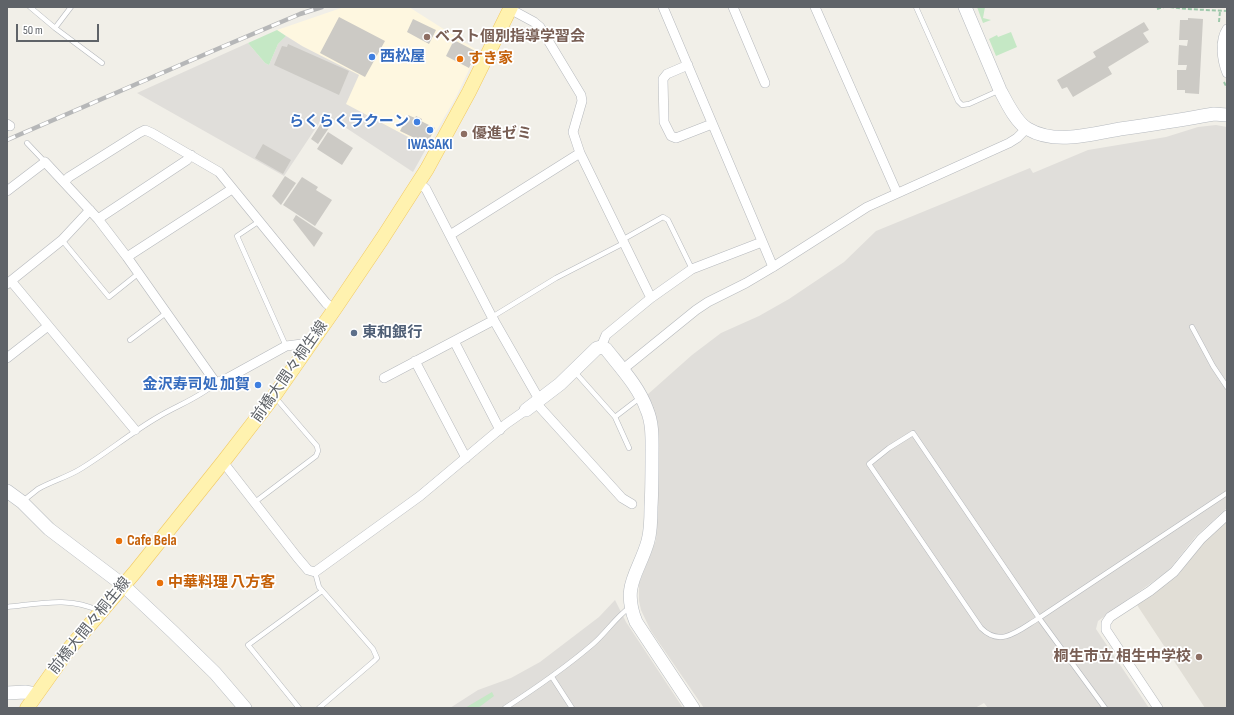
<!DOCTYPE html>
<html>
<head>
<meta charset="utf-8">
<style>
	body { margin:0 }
	#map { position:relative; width:1234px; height:715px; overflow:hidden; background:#f1efe8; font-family:"Sofia Sans Condensed",sans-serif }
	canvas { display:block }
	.frame { position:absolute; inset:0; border:8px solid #5f6368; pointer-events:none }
	.scale { position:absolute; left:16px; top:24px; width:83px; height:18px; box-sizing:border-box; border:2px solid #5f6368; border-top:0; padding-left:5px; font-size:12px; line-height:14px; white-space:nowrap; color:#5f6368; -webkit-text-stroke:3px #fff; paint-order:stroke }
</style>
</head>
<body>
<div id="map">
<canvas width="1234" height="715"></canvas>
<div class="frame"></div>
<div class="scale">50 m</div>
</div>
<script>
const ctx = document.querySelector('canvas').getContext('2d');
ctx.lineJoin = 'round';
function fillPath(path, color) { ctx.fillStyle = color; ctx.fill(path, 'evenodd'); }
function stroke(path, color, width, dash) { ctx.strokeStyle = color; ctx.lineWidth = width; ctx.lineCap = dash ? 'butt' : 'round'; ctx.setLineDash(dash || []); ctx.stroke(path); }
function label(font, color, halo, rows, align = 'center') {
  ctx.font = font + ' "Sofia Sans Condensed","Noto Sans JP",sans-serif'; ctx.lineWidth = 3.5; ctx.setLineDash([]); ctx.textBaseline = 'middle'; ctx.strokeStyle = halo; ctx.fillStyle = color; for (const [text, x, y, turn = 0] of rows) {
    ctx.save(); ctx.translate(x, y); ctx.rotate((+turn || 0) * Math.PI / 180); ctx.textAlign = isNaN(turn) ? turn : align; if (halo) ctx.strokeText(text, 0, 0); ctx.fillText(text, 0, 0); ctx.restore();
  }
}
fillPath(new Path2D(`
	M344,7H409L478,51L456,97L427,147L345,104L302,46L277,30Z`), '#fef7e0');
fillPath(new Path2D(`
	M286,36L302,46L359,75L346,104L427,147L413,172L325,114L284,176L137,93L248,43L265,63L269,65L278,44Z
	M1216,125L1227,127V508L1196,536L1168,571L1098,621L1096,629L1149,708H988L984,703L975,708H704L651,631L641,610L639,601V583L656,540L658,490L647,395L692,355L721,333L759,316L789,299L844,262L876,231L1030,168L1033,173L1088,150L1166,137L1198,127Z
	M615,600L626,622L683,708H450L478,690L511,678L540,662L599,617Z`), '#e0deda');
fillPath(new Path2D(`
	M1227,521V708H1205L1137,605L1178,575L1204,542Z`), '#e1ded6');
fillPath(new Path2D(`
	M977,7H985L983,18L991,20L983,23Z
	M277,30L286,36L278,44L269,65L265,63L248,43Z
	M1011,32L1017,47L996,56L989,39L997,35L998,37Z
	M492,692L494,696L478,708H465Z`), '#c5e8c5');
fillPath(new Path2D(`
	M339,17L385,41L365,77L320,53Z
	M1188,18L1203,19L1199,94L1185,93V90H1177V70H1186L1187,65H1178L1179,45L1187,46L1188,40H1179L1180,20H1188Z
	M413,19L436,30L429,44L407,32Z
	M1144,22L1149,30L1143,33L1149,42L1108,67L1112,74L1073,97L1067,87L1062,89L1057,80L1096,57L1093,52Z
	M454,40L477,52L469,68L446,56Z
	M288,44L349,71L339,95L274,65L282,46L287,47Z
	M408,115L415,118L416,116L422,119L421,121L435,128L427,144L400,131Z
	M325,117L333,122L318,144L311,139Z
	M328,132L353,148L342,165L317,149Z
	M263,144L291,160L283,174L255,158Z
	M285,176L296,183L281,205L272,196Z
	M302,177L318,187L316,190L332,200L315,226L283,205Z
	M296,215L323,233L314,247L293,220Z`), '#cccac5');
const lane = new Path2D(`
	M30,7L55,28L102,63
	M916,7L958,101L962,105L969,104L998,91
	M55,28L71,7
	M27,143L45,162
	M258,222L237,236L286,346
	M62,240L109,297L139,273
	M622,240L663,217L668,220L692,269
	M492,317L556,278L624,243
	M1192,327L1213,366L1227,387
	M130,340L166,313
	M575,372L615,417L629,448
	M615,417L641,397
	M23,501C28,497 33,493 38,489C52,481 68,477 82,468C108,452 132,432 158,417C178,405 199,398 216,383
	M255,502L316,456L318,451L317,446L275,397
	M315,572L319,587L373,649L377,658L374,661L319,708
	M7,607C38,604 70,596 99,611
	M552,677L572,708
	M299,708L248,645L322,591
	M505,708C536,688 565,668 593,644C606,633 615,618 630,607
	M1105,708L1039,618L913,433L889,448L869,464L981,628C1001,648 1019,630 1039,618L1227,493`);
const street = new Path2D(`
	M663,7L773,267
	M733,7L765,83
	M815,7L897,193
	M510,9L534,22L540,27L581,95L582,101L573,132L580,153L651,298
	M1227,29C1219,41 1222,61 1227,73
	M688,65L667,74L663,79L664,122L671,136L676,138L712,124
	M7,124L10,126
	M64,182L69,177L139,133L145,130L152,133L219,172L326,303L334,310
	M419,183L426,189L492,317L536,394L541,400
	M7,191L45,162L98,219L127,257L216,383L228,378L286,346L302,344L308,347
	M98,219L187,160L191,155
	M450,235L580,153
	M127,257L232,189
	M11,281L135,430
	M7,284L62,240L90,210
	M454,341L500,430
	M601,347L606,335L651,298L692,269L762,242
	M7,358L48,326
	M415,361L466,458
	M622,370L696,310L708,302L746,283L773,267L867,207L1009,143L1017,138L1027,128
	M384,378L494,320
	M536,403L622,498L632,504
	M223,462L297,557L308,570L315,572L420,496L506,424L526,410
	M1158,708L1106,630V623L1110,617L1150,591L1174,572L1201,539L1227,515`);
const secondary = new Path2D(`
	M965,7L1000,90C1006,101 1016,123 1028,129C1055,145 1092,134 1120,129C1148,125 1175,121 1202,116L1214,114L1227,115
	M526,410L560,384L597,348L601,347L606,349C621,368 639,387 647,410C653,424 652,440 652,455C652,472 652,490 651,507C651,518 651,530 648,541C639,573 621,585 636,622L693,708
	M7,491L22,502L49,529L123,585L173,632L215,673L245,708
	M7,693L25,692L36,694`);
const primary = new Path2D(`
	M27,708L69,649L135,572L223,462L274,396L334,310L382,239L427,169L469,92L511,7`);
stroke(lane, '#b5b8bc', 5.5);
stroke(street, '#b5b8bc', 10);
stroke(secondary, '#b6babf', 14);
stroke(primary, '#f2c960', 15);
stroke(new Path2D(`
	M1170,7L1187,9L1227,11
	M1157,9L1164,7
	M1219,22L1220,11
	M1224,82L1227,88`), '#9cc7a9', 2, [4, 2]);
stroke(lane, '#fff', 4.5);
stroke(street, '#fff', 9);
stroke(secondary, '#fff', 13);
stroke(primary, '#fff2af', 14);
const rail = new Path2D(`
	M7,140L222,47L300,14L322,7`);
stroke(rail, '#b6b7b8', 4.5);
stroke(rail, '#fff', 3, [9]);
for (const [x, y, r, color] of [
	[427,37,4,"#8d6e63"],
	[372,57,4,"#3f7fe0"],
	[460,59,4,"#e8710a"],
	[417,122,4,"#3f7fe0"],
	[430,130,4,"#3f7fe0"],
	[464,134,4,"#8d6e63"],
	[354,333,4,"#5c6f8a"],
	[258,385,4,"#3f7fe0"],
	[119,541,4,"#e8710a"],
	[160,583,4,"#e8710a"],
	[1199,657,4,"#8d6e63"]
]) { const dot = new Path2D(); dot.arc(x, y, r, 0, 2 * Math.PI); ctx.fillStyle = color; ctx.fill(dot); stroke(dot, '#fff', 1.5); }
label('bold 15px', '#785e54', '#fff', [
	["ベスト個別指導学習会",435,37],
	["優進ゼミ",472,134],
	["桐生市立 相生中学校",1191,657,"right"]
], 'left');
label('bold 15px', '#366cbe', '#fff', [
	["西松屋",380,57,"left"],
	["らくらくラクーン",409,122],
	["IWASAKI",430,145,"center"],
	["金沢寿司処 加賀",250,385]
], 'right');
label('bold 15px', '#c56008', '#fff', [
	["すき家",468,59],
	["Cafe Bela",127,541],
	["中華料理 八方客",168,583]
], 'left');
label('bold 15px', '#4e5e75', '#fff', [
	["東和銀行",362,333]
], 'left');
label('15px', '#5f6368', '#fff', [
	["前橋大間々桐生線",290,372,-55],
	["前橋大間々桐生線",90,626,-51]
]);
</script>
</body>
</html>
